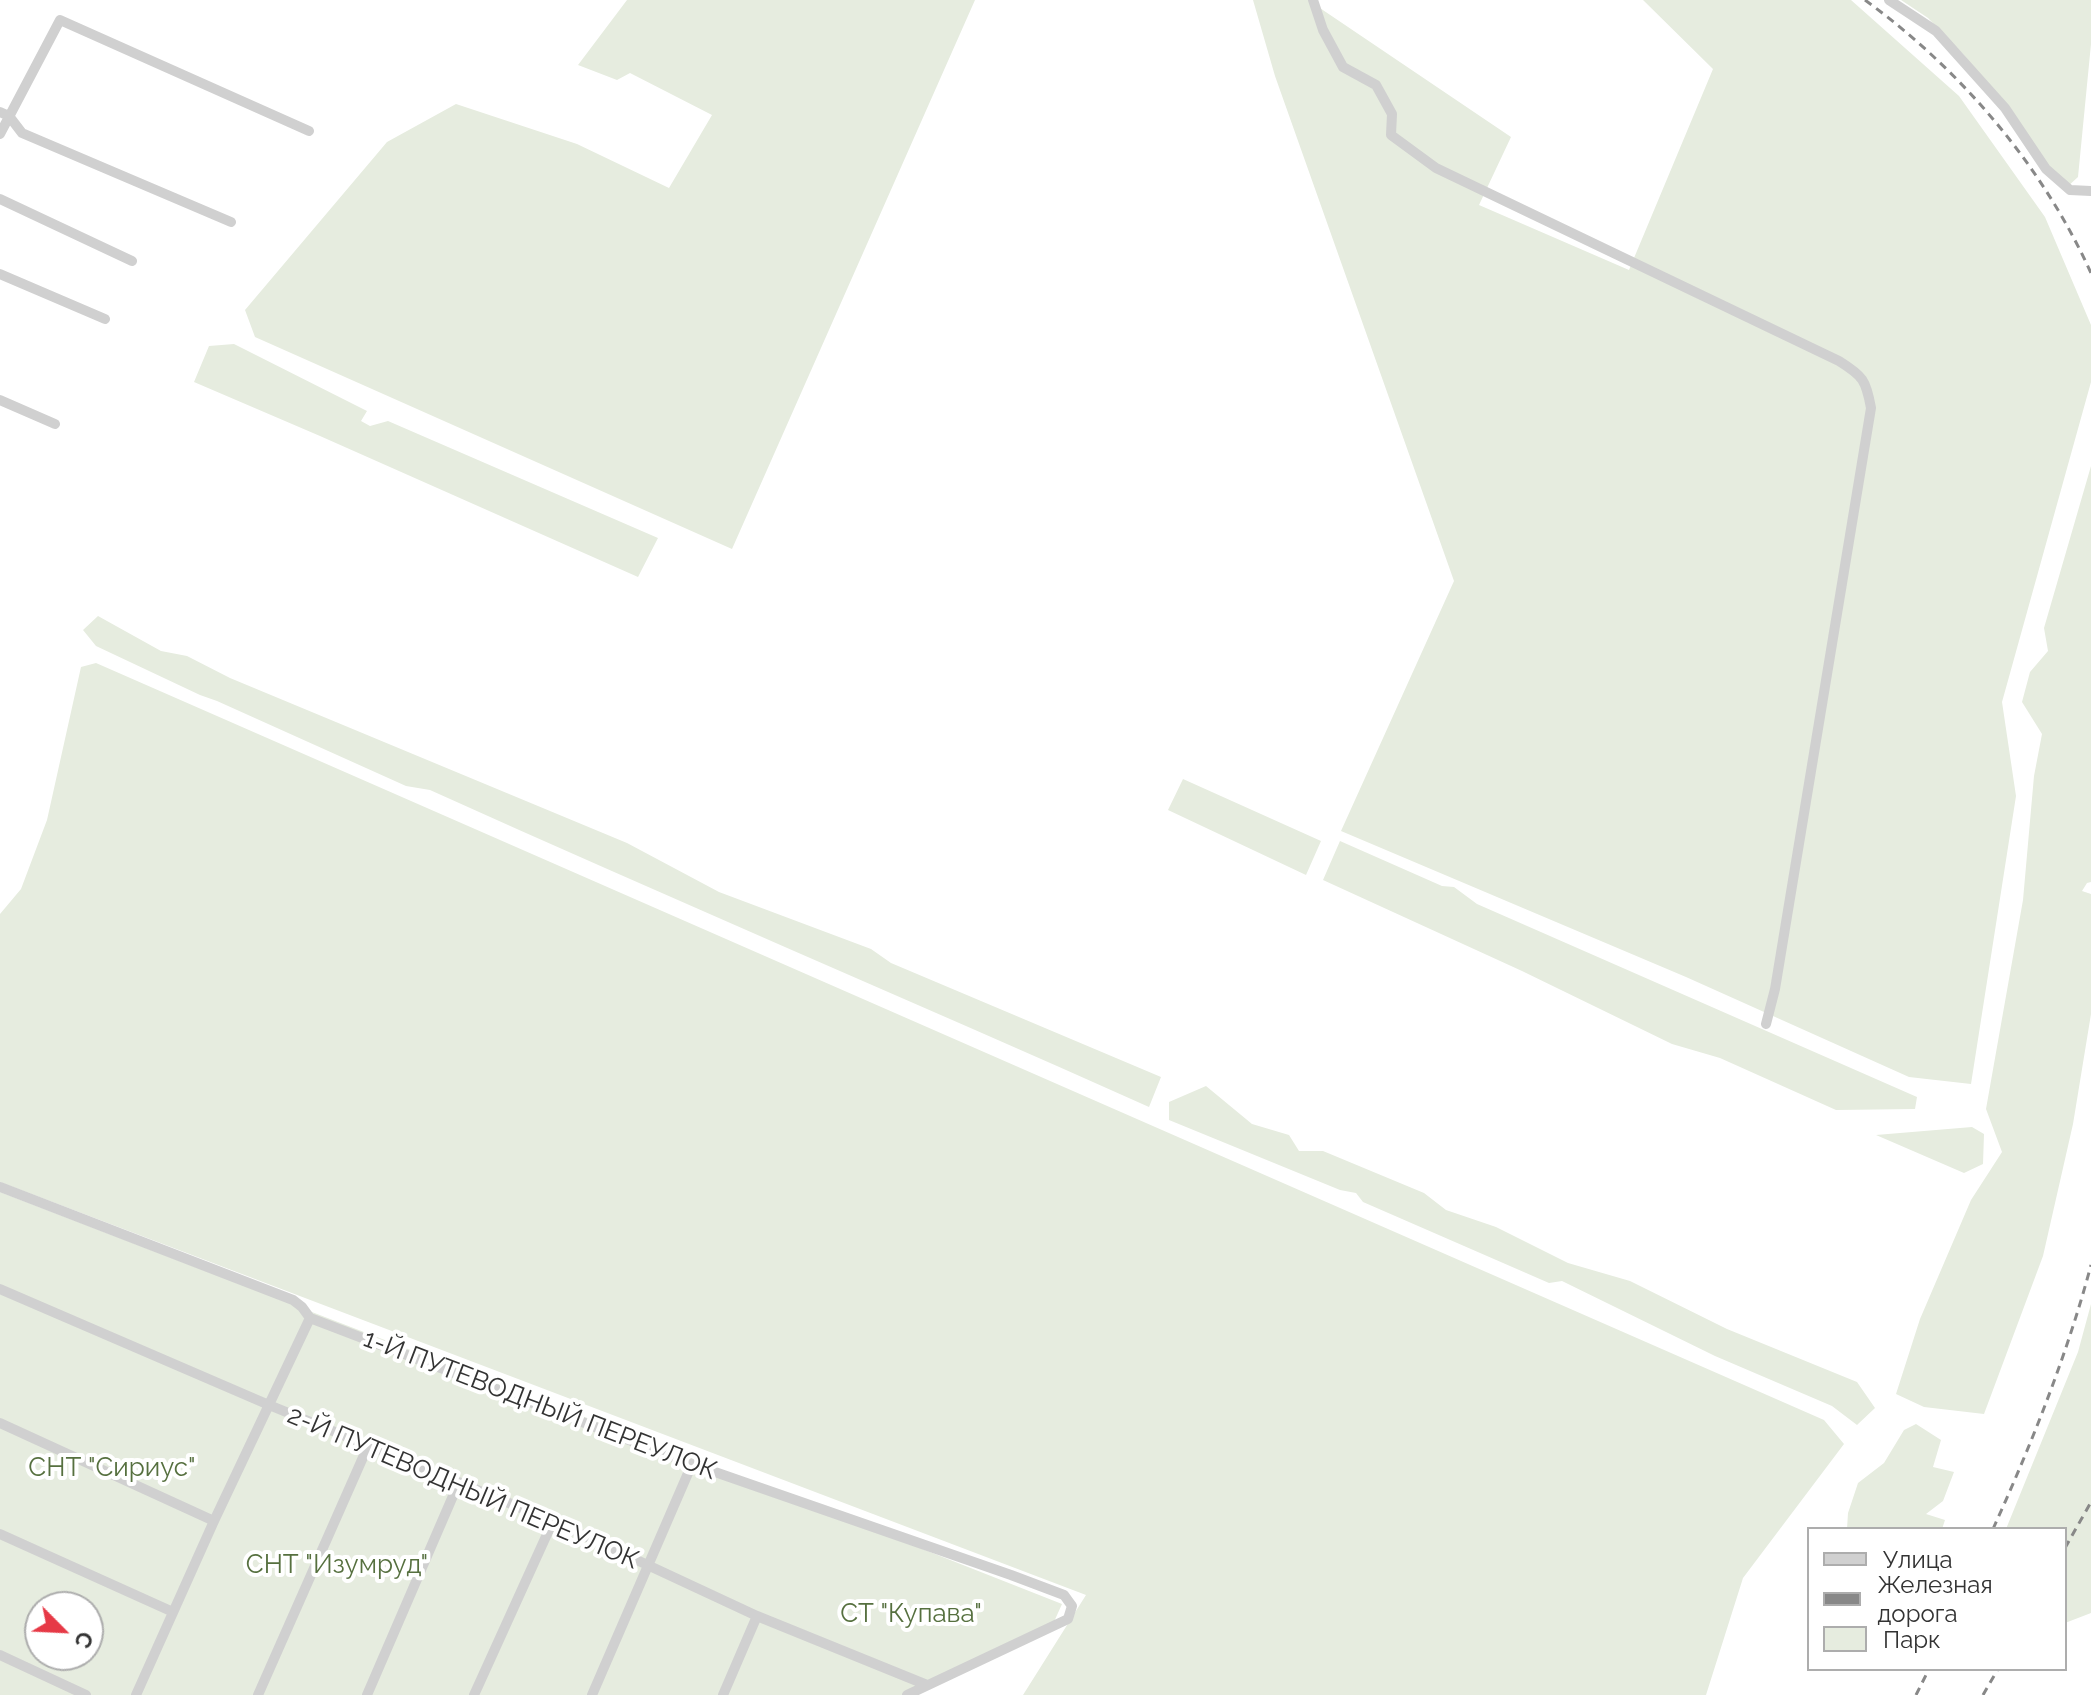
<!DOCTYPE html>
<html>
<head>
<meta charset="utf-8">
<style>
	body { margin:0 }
	#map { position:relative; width:2091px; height:1695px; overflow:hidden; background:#fff; font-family:Raleway,sans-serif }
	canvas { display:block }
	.legend { position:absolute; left:1807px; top:1527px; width:260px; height:144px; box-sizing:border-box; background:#fff; border:2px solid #adadad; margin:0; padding:10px 14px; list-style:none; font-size:24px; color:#333 }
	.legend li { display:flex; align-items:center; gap:16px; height:40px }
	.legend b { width:40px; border:2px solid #adadad }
	.north { position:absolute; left:24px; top:1591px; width:80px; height:80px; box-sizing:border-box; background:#fff; border:2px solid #adadad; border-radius:50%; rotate:114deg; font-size:22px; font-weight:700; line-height:32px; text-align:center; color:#333 }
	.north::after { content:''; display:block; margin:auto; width:28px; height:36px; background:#e63946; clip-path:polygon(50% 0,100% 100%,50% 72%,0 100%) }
</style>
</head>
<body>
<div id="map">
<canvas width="2091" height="1695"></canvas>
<ul class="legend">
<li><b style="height:10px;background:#d0d0d0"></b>Улица</li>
<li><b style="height:10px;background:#888"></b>Железная дорога</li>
<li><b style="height:22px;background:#e6ecdf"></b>Парк</li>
</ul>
<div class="north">С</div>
</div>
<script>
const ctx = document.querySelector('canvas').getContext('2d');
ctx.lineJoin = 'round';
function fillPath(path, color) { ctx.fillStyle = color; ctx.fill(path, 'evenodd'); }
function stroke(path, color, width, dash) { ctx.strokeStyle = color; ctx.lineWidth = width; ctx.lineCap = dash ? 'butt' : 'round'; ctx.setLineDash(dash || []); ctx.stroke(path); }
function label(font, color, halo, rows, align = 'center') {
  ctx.font = font + ' Raleway,sans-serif'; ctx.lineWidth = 8; ctx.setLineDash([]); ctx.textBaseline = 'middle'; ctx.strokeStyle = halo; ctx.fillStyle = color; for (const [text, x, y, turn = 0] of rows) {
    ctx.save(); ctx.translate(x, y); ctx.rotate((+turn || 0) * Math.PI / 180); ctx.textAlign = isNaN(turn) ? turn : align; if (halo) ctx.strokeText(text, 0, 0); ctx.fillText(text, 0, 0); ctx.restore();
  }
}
fillPath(new Path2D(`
	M627,0H975L732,549L255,337L245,310L387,142L456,104L577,144L669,188L712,115L630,73L617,80L578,65Z
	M1253,0H1308L1511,137L1479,205L1629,270L1713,69L1643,0H1851L1959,96L2045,217L2091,325V382L2002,702L2016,796L1971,1084L1909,1077L1686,977L1341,831L1454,581L1275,76Z
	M1901,0H2091V44L2078,177L2066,188L1964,55L1928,18Z
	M234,344L367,411L361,421L370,426L388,421L658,538L638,577L320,436L194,382L209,346Z
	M2091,466V882L2087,883L2082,891L2091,894V1014L2073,1124L2043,1256L1984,1414L1924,1407L1896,1394L1920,1319L1971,1200L2002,1152L1986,1109L2023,900L2034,776L2042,734L2022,702L2030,672L2048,651L2044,628Z
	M98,616L161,651L187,656L230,678L627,843L719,892L871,949L891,963L1161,1077L1149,1107C910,1000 669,898 430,790L406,786L217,701L200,695L96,646L83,630Z
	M96,663L1824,1420L1844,1444L1743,1578L1706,1695H1023L1086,1595L0,1182V914L21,889L47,820L81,667Z
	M1183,779L1321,841L1306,875L1168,810Z
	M1340,841L1442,886L1454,887L1477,904L1917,1097L1915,1109L1836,1110L1720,1058L1672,1044L1522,971L1323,880Z
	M1206,1086L1252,1124L1289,1135L1299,1151H1323L1424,1193L1446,1210L1496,1227L1568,1263L1630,1281L1727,1329L1857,1382L1875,1408L1857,1425L1832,1406L1715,1356L1562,1281L1549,1283L1363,1202L1356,1193L1340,1190L1169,1120V1102Z
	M1972,1127L1984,1134L1983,1164L1964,1173L1876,1135Z
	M0,1192L694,1459L1062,1604L1053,1624L904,1695H0ZM40,1607H88V1655H40Z
	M2091,1304V1613L2065,1623V1529H2006L2078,1352Z
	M1916,1424L1941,1440L1933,1467L1954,1472L1943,1501L1926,1514L1945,1520L1942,1529H1847L1848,1513L1858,1483L1884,1463L1904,1430Z`), '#e6ecdf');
stroke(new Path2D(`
	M1313,0L1323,30L1343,67L1376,85L1392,114L1391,135L1436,168L1839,361C1863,376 1866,380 1871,408L1775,989L1766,1024
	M1889,0L1936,31L2005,108L2046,169L2070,190L2091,191
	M0,112L9,116L22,133L231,222
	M0,134L60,20L309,131
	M0,199L132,261
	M0,274L105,319
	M0,400L55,424
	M0,1187L293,1300L302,1307L310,1318L692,1464L1011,1575L1064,1595L1072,1606L1068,1619L907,1695
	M0,1289L269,1405L553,1521L757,1616L927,1685
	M0,1423L214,1521
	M0,1534L173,1612
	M0,1655L86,1695
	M136,1695L214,1521L310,1318
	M258,1695L368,1446
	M367,1695L459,1482
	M474,1695L553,1521
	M592,1695L692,1464
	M723,1695L757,1616`), '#d0d0d0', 10);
stroke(new Path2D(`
	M1865,0C1961,70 2042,165 2091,273
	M1993,1529C2032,1443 2067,1355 2091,1265
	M2065,1548L2091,1502
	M1916,1695L1929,1669
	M1983,1695L1998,1669`), '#888', 3, [8, 6]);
label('26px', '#333', '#fff', [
	["1-Й ПУТЕВОДНЫЙ ПЕРЕУЛОК",540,1405,21],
	["2-Й ПУТЕВОДНЫЙ ПЕРЕУЛОК",463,1488,23]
]);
label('26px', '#56703f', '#fff', [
	["СНТ \"Сириус\"",112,1468],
	["СНТ \"Изумруд\"",337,1565],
	["СТ \"Купава\"",911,1614]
]);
</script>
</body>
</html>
